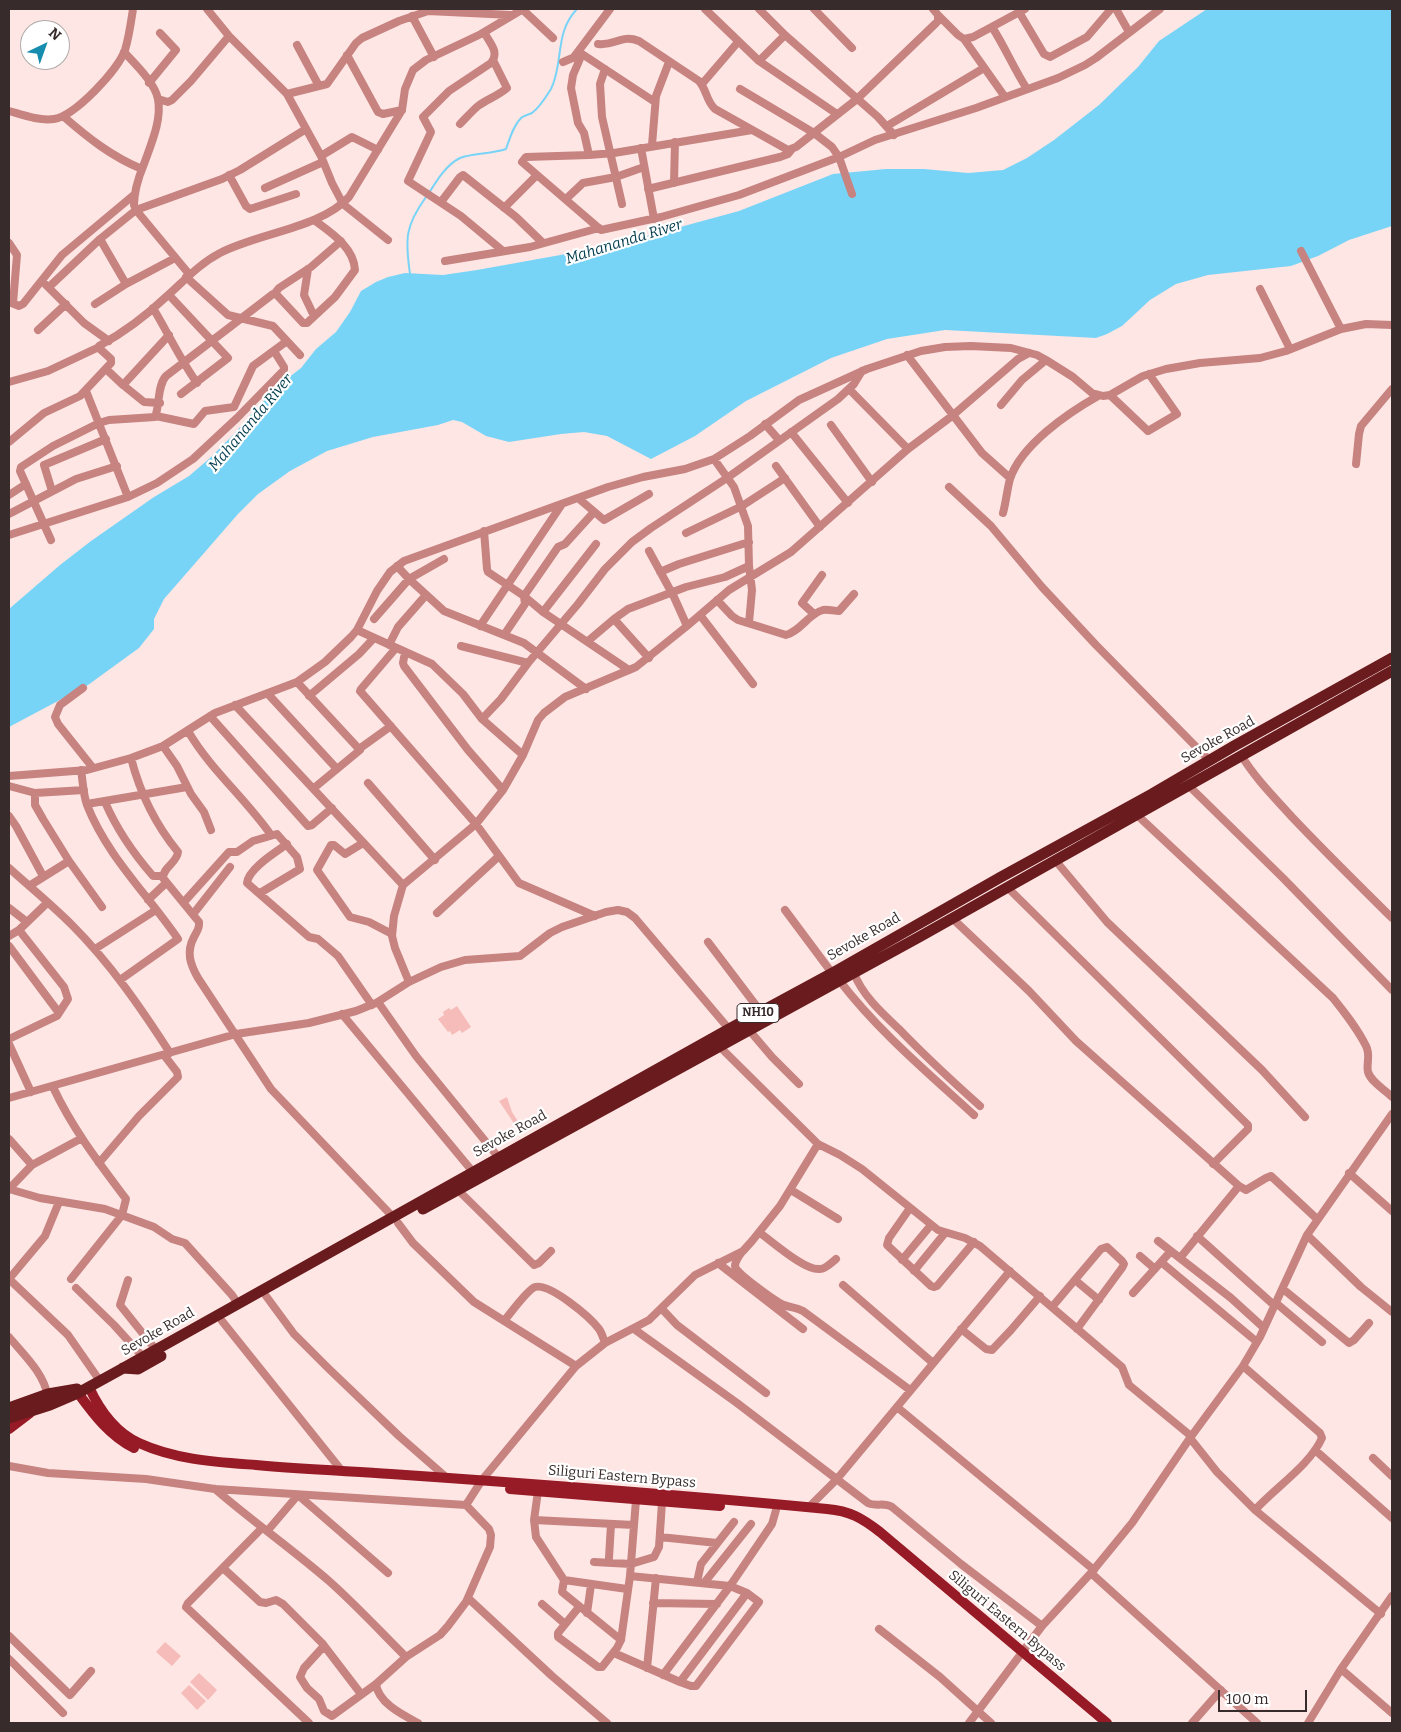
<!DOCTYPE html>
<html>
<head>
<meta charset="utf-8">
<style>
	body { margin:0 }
	#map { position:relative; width:1401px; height:1732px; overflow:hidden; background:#fee6e4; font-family:Bitter,serif }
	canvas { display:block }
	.frame { position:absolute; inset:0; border:10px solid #372c2b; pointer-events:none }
	.north { position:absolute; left:20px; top:20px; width:50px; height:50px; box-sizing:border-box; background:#fff; border:1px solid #afabaa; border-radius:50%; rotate:42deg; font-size:14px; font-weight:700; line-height:20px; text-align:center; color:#372c2b }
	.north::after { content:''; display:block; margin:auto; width:18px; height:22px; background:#168caf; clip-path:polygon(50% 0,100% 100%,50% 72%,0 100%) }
	.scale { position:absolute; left:1218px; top:1690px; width:89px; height:22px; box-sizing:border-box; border:2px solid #372c2b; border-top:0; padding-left:6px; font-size:15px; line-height:18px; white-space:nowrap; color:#372c2b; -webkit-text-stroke:4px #fff; paint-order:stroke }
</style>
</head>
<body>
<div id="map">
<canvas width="1401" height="1732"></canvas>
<div class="frame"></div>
<div class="north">N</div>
<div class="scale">100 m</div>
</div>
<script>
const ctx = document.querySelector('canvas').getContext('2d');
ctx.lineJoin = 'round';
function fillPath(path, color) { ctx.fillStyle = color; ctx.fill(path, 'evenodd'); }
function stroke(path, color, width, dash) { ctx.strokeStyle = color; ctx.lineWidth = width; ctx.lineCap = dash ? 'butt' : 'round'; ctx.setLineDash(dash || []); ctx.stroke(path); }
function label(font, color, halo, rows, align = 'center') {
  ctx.font = font + ' Bitter,serif'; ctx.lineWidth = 4.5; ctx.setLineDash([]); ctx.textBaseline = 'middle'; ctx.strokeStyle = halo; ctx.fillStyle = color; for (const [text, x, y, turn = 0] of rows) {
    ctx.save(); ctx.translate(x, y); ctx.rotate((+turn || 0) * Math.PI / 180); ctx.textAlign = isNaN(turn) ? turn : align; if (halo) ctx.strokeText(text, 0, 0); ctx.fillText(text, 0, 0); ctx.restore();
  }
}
fillPath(new Path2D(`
	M457,1006L471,1027L462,1033L460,1030L452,1035L450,1031L448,1032L438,1019L444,1015L443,1012L449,1008L451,1010Z
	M507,1097L512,1112L523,1129L519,1131L499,1101Z
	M165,1642L181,1656L172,1666L156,1652Z
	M199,1673L217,1690L208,1700L190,1682Z
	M189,1685L206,1701L197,1710L181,1693Z`), '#f5bcb9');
fillPath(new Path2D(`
	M1207,9H1392V226L1349,240L1318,256L1291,266L1208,275L1176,284L1150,300L1122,326L1107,334L1096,338L945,330L887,339L831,358L746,401L695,436L651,459L607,436L584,432L561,434L509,442L486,436L462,422L453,420L438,425L373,437L327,451L290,471L258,494L238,514L164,599L154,619V629L139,648L88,685L9,727V609L60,565L91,541L154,497L189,476L210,458L233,435L275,388L301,368L316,349L336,332L350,312L361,291L376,282L388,277L405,273L443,275L477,270L577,252L640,238L739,211L833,174L886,169H924L968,173L1003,170L1027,158L1054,140L1099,105L1138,67L1159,41Z`), '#78d4f7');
stroke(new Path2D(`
	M429,193C437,180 446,165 460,158C472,153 492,154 506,149C510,138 513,126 521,118C524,115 528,115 532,113C540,107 546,97 551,89C564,63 554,33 577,9
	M410,274C405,239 405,226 426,197`), '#78d4f7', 2);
stroke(new Path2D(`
	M207,9L229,36L287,94L321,156L332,183L343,204L388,240
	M522,9L553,38
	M705,9L759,61L837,114
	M759,9L785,35L878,117L894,135
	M814,9L852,48
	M1116,9L1129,32
	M1019,12L1044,54L1050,57L1087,37L1111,9
	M938,15L958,35L964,39L973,37L1025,9
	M412,16L434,57
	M992,27C1005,47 1014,69 1027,89
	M484,32C490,44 500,52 491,63L449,91L423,117L431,132L408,181L461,216L503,251
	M964,39L1005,97
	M598,44C616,46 621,34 639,41L699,81C707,90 706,101 715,109L788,150L796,147L857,99L934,25L938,21V15L933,9
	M297,45L319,86
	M124,52C135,64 155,83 158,99C162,120 151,144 144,164C139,176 134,192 134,205L136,210L189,274
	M582,54L573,75L571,88L578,123L584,133L589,155
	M347,55L378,112L383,114L402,110
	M574,57L610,9
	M759,61L785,35
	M563,62L582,54L655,102
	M605,69L600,84L602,117L622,204
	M149,83L176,50L160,33
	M702,84L738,42
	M740,89L814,133L832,147L839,157L852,194
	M287,94L327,84L356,43L362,38L399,21L428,11L511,15
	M158,99L168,102L172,100L191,81L229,36
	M9,111C23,115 39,121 54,119C75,116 118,70 125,50C129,37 131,22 133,9
	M63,116C87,137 112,157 142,169
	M460,124C466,118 473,110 478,106C487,99 498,96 507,88L493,60
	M887,126L984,68
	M752,130L614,153L589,155L526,157L522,162L601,230L661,217L739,195L839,157L875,140L976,108L1058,78L1085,65L1096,58L1160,9
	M652,145L656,96L669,62
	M641,148L654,219
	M321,156L352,137L378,150
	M229,175L246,206L250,209L296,194
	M674,183L675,142
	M265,188L323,162
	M648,189L780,157L788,154L792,149
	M566,199L583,183L616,177L644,167
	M441,202L460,177L463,175L516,217L543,243
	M504,208L537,175
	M100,239L126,284
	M9,243L17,255L13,303
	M1301,251L1341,329
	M445,261L530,247L599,228
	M308,269L304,295L314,316
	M186,277L228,315L273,326L300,355
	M46,285L84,323L109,341
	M49,287L100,239L136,210L222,179L240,170L306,129
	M1260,289L1290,349
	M275,293L279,288L311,267L341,241
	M169,295L228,358L181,394
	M9,302L19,306L23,304L62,255L135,194
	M95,304L126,284L175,258
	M153,308C168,333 180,359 197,383
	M38,330L66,304
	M907,355L982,453L1010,478
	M106,369L123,385
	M9,382L48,371L99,347
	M849,389L908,449
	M86,391L128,497
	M1110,395L1148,431L1177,414L1149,374
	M160,403L144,402L123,385L169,335
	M1001,405L1022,380L1046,360
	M156,416L194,424L205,411L234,407L253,366L287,341
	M765,424L779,440
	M831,425L872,482
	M791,432L848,503
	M9,442L44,413L80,396L111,363V359L99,348V346C123,333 147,315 167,296C184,281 199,264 220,253C258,233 321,228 349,197L402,110L405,89L413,70L426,60L481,34L523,9
	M714,459L734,487L748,526L749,566L752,590L749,623
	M1356,464L1359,434L1361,426L1392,389
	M776,466L820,527
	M949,487L991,526L1042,587L1096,645L1210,761
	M52,491L44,465L106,439
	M9,495L26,484
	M578,498L604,520L649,494
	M1003,513C1006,502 1007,490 1010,479C1021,445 1068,413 1098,396
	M9,514L76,479L117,466
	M484,531L487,569L488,572L524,596L543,612L629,670
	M686,533L742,506L785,478
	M9,535L128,497L157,483L193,459L237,418L284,370V367L274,351
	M51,540L20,471L21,467L53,446L99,423L109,420L155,417C160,405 157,386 166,376L273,294H276L303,323H307L335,297L355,270C354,247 330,232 314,220
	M649,551L674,597L687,626
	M397,566L409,579L444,611L524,643L586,689
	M660,572L679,564L749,542
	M717,600L732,616L738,620L786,635C801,631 808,614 823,610C828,609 834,611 839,611L854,594
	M543,612L596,544
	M814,614L802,603L822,575
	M700,615L753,684
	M374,619L409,579L444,559
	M614,619L649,658
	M480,626L562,504
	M357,630L432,664L463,694L482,719L523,755
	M504,635L525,604L524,596L558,547L565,544L594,512
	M588,641L614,619L628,609L686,587L725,577L749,566
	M389,645L398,627L426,595
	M461,646L528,663
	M396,648L361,689L360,691L476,824L519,883L595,916
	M405,652L403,663L404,666L468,750L503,790
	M297,682L359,749L391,726
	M83,688L60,705L55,717L58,724L93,768
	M268,694L337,769
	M309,696L359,654L373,639
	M235,705L403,885
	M210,716L308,826L312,825L332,808
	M482,719L501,699L528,663L578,604L605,569L632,542L651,528L727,478L838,399L854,384L862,371
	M188,731C210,769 245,798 271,835
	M163,746L177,766L191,794L204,812L211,830
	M1241,755C1255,778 1274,797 1292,817C1325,852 1359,885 1392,918
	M131,758C140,793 155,824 178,852C177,863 163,867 163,878L199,922C200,928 197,931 194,937C186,952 190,964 198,978L271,1089L393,1217
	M81,770C83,782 83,794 87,805C107,856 148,895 178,939L120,980
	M9,776L87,770L131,758L163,746L215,713L297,682L325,662L351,637L357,630L377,591L390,572L404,561L608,487L643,477L685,469L714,459L750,436L799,400L867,369L921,351L945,347L971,346L1011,348L1037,355L1046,360L1073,377L1092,393L1103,396L1110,395L1143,376L1166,369L1200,363L1260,358L1286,351L1341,329L1366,324L1392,325
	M368,783L435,860
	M1188,785L1283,878L1392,990
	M9,786L35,793L84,790
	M314,788L360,750
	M35,793V805L43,819L69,861L102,907
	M105,802C117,830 133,853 153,876H162
	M87,804L187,787
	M1136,814L1333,998C1345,1013 1357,1028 1366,1046C1371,1055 1366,1063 1368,1072C1371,1082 1385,1090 1392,1097
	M9,816L16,826L43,876
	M363,843L345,854L334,845H331L317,870L350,917L369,922L392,934
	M287,844C276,852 248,869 247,883L309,937L318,939L338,956L372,1005
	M1055,860L1107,922L1262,1070L1305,1117
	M9,868C30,887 52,905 72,925C110,963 141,1008 170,1053
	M29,886L69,861
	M1007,887L1248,1125V1129L1213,1164
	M148,900L166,883
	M184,902L229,852H237L253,841L277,834L297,857L300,869L260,893
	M9,908L27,922
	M785,910L832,973
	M194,913L230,867
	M437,913L499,856
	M952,918L1029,991L1076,1041L1239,1186L1246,1190L1266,1178L1271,1176L1317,1219
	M9,936L19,930L47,903
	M708,942L761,1012
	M9,946L59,1013
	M95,949L156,910
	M854,973C862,995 882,1013 899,1029C925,1056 952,1081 980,1106
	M839,980C878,1031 927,1072 974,1115
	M409,982L395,948L392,936L394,916L403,885L476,824L503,790L523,755L538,720L544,713L565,697L636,667L687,626L729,590L791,552L908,449L952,416L1018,359L1029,353
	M378,1002L416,1056L499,1158
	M342,1014L473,1172
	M749,1030L772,1057L799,1084
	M9,1039L57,1016L68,999L64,987L19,930
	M9,1044L31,1092
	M719,1046L818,1144L840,1155L862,1169L938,1230L965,1238L980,1246L1122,1367L1129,1385L1191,1436
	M53,1087C72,1128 99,1163 126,1199L122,1215L71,1279
	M9,1098L236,1034L309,1023L356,1011L376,1003L409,982L441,967L465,960L520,956L550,933L562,927L606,912L618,910L627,912L635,918L729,1029
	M9,1139L32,1165
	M99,1163L139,1116L178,1077L177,1072L164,1055
	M1349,1173L1392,1211
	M9,1189L40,1198L105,1209L154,1227L172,1239L185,1243L232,1295L238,1304
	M9,1189L32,1165L82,1138
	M458,1190L534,1265L539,1263L551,1251
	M791,1190L838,1219
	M910,1208L889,1238L887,1245L931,1286L934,1287L937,1286L974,1242
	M398,1223L413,1243L474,1302L576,1366
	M760,1233C773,1242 805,1271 820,1269C826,1269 832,1262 836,1259
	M1307,1235L1361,1287L1392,1312
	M1197,1236L1275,1306
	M1158,1241L1231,1298L1264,1328
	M742,1252C739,1256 735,1261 735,1266C736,1273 776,1302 784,1305C791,1308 796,1307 803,1311L910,1390
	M1140,1256L1155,1269
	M1180,1258L1239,1186
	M902,1260L931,1225
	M1161,1262L1257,1342
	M718,1263L803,1329
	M914,1271L945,1233
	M9,1279L68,1335L100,1381
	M9,1279L45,1236L59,1202
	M128,1280L120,1305L156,1350
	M1075,1280L1099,1300
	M843,1285L933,1363
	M76,1288L114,1325L143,1357
	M1283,1289L1349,1343L1354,1340L1369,1323
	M1133,1293L1171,1251
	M266,1296L294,1334L328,1368L399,1436L447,1478
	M1276,1303L1322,1342
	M1052,1307L1101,1249L1107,1247L1122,1261L1124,1264L1122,1268L1077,1329
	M662,1309L677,1325L766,1393
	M222,1321L342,1471
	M504,1321C510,1314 527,1290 535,1287C550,1283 590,1317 599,1329C602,1333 603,1338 605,1343
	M634,1329L737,1403L868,1503C876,1507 884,1502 892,1507L961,1564L1042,1626
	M961,1329L986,1349L992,1350L1011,1330L1040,1296
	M9,1337C24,1355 44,1373 48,1397
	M1243,1366L1320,1433L1322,1438C1310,1465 1276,1487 1255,1510
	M897,1407L1094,1570
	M1190,1438L1217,1472L1255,1510L1381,1614
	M1315,1450L1392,1518
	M1373,1458L1392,1476
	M9,1466L48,1473L146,1479L215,1489L466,1505L482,1480L576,1366L605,1343L649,1320L695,1275L743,1251L752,1241L780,1206L818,1144
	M215,1489C252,1521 292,1549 329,1581C356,1605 381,1632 406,1657
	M538,1491L534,1520L536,1537L564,1580L562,1592L621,1640
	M809,1507L837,1479L1010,1271
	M534,1520L634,1525
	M262,1528L188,1603L186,1607L309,1723
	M269,1529L298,1495L388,1573
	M660,1537L717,1543
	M609,1558L611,1524
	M594,1562L631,1564L654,1557L659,1547L662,1502
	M223,1568L260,1602L266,1603L276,1600L283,1604L322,1643L361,1694
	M1091,1573L1257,1723
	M564,1580L627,1589
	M697,1582L701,1564L734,1522
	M704,1583L751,1524
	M468,1598L552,1676L607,1723
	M653,1603L717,1604
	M542,1604L565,1624
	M579,1607L558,1633V1637L598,1667H602L617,1648L621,1640L630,1576L636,1500
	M587,1613L591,1585
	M879,1629L940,1677L991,1723
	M9,1636L70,1695L91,1671
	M324,1646L304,1668L300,1677L307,1688L319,1699L324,1711L332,1716L376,1684L406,1657L440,1635L448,1626L466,1602L490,1547L491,1535L489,1529L466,1505
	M614,1653L680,1682L691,1686H696L759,1602L747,1593L730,1586L630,1576
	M9,1659L63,1713
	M647,1668L656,1578
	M1341,1669L1392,1713
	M663,1675L730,1586L772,1524L776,1510
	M680,1682L747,1593
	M376,1684C378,1703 403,1715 418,1723
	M969,1723L1042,1626L1091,1573L1132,1523L1190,1438L1243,1366L1260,1337L1307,1235L1392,1114
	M1192,1723L1221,1690
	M1308,1723L1341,1669L1392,1596`), '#c68380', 8);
stroke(new Path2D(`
	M89,1387C100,1411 115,1432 139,1443C176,1460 217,1462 256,1465C301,1469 346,1471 391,1474C537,1484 682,1495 827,1509C850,1511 862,1518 880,1532L1107,1723
	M78,1393C94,1415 110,1436 134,1448
	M9,1429L30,1413
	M510,1489L720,1506`), '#971b27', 10);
stroke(new Path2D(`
	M423,1209L921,936L1392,671
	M123,1368L138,1369L161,1356
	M9,1408L48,1394L77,1389
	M9,1418L50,1405L78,1393L118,1371L729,1029L836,971L1001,877L1152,794L1234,746L1392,658`), '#6a1b1e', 11);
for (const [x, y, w] of [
	[758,1013,42]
]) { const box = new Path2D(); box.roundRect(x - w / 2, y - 9.5, w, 19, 4); ctx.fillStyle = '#fff'; ctx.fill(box); stroke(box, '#372c2b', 1); }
label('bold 12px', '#372c2b', null, [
	["NH10",758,1013]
]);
label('14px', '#372c2b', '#fff', [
	["Sevoke Road",1218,740,-29],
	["Sevoke Road",864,937,-30],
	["Sevoke Road",510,1134,-29],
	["Sevoke Road",158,1332,-30],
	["Siliguri Eastern Bypass",622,1477,5],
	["Siliguri Eastern Bypass",1007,1621,40]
]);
label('italic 15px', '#003c4d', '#fff', [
	["Mahananda River",624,242,-17],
	["Mahananda River",251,423,-50]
]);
</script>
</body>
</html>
